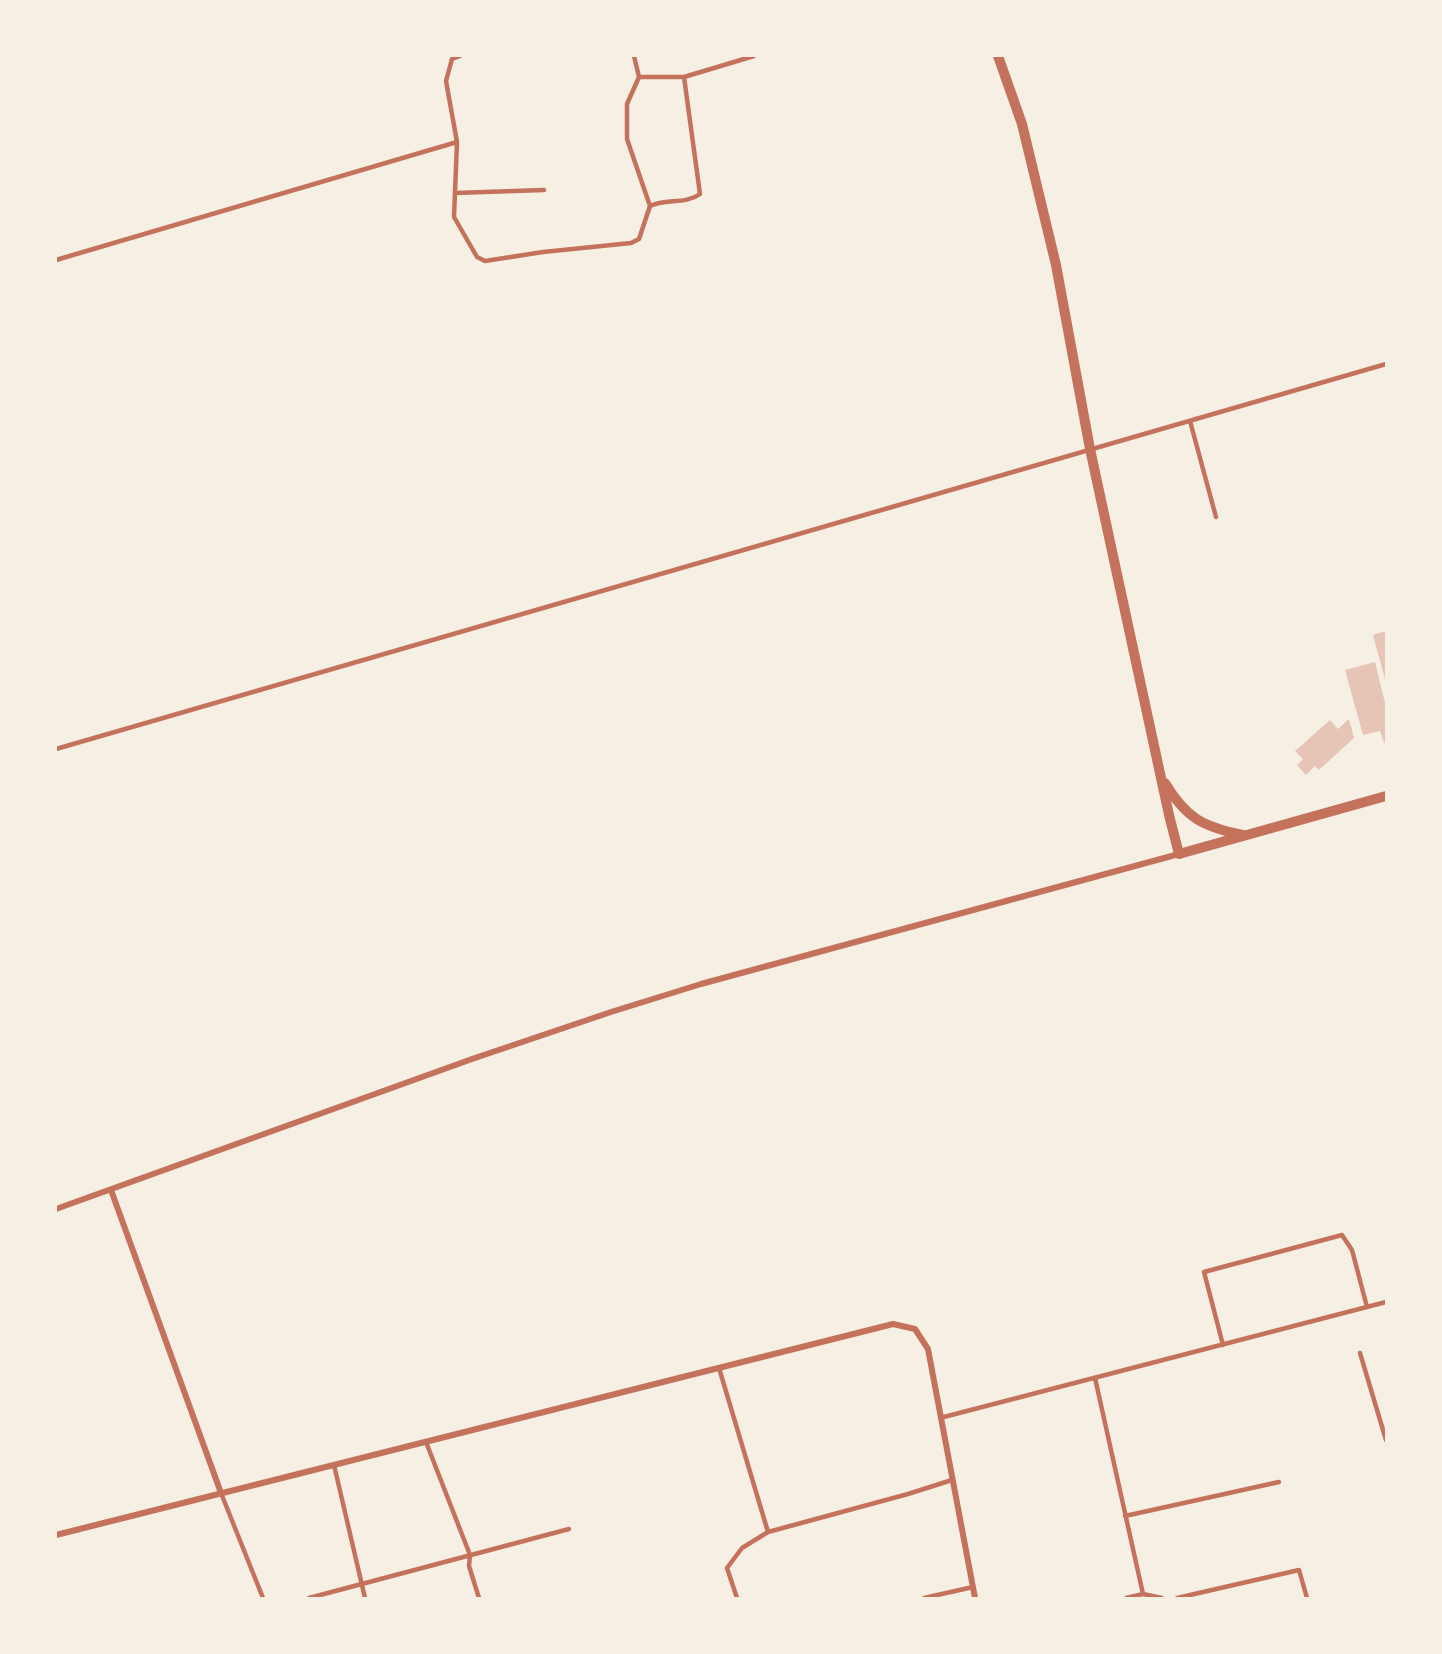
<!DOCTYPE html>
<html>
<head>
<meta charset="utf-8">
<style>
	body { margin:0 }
	#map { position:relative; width:1442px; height:1654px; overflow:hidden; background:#f6efe4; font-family:Rubik,sans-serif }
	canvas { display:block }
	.frame { position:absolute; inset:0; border:57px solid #f6efe4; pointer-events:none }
</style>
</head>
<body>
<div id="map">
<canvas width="1442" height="1654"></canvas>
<div class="frame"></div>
</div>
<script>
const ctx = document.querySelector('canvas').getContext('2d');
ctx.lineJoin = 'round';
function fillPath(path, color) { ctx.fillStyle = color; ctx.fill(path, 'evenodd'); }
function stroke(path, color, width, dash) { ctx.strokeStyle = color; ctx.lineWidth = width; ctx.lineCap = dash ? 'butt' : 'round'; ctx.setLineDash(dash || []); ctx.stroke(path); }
fillPath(new Path2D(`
	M1386,631V683L1373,635Z
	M1375,662L1386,707V742L1384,743L1380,731L1363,735L1345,670Z
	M1349,719L1354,738L1319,770L1315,766L1306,775L1297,765L1303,759L1295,751L1330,720L1338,729Z`), '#e6c5b7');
stroke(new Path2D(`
	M460,56L452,59L446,81L457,142L454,217L477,257L485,261L543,252L631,243L639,239L650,206C666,198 685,205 700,194L684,77H639L634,56
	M639,77L627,104V139L650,206
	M684,77L754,56
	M455,193L544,190
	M56,260L457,142
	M1190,421L1216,517
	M56,749L1386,364
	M1223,1345L1204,1272L1342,1235L1352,1250L1367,1307
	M1360,1353L1386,1440
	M719,1368L768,1532
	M1095,1378L1143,1594L1126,1598
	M940,1418L1386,1302
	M426,1442L470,1555L469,1566L479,1598
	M334,1465L365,1598
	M221,1493L263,1598
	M1125,1516L1279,1482
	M1143,1594L1162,1598
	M309,1598L569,1529
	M737,1598L727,1568L742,1548L768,1532L908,1494L952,1480
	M924,1598L973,1587
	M1177,1598L1299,1570L1307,1598`), '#c5725c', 4.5);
stroke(new Path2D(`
	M111,1190L221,1493
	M56,1209L472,1059L611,1012L701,984L1179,854
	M56,1535L893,1324L915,1329L928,1349L975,1598`), '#c5725c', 6);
stroke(new Path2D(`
	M998,56L1022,124L1056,265L1090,449L1169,815L1179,854L1386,796
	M1165,783C1186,818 1203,827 1243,835`), '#c5725c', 10);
</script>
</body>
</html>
